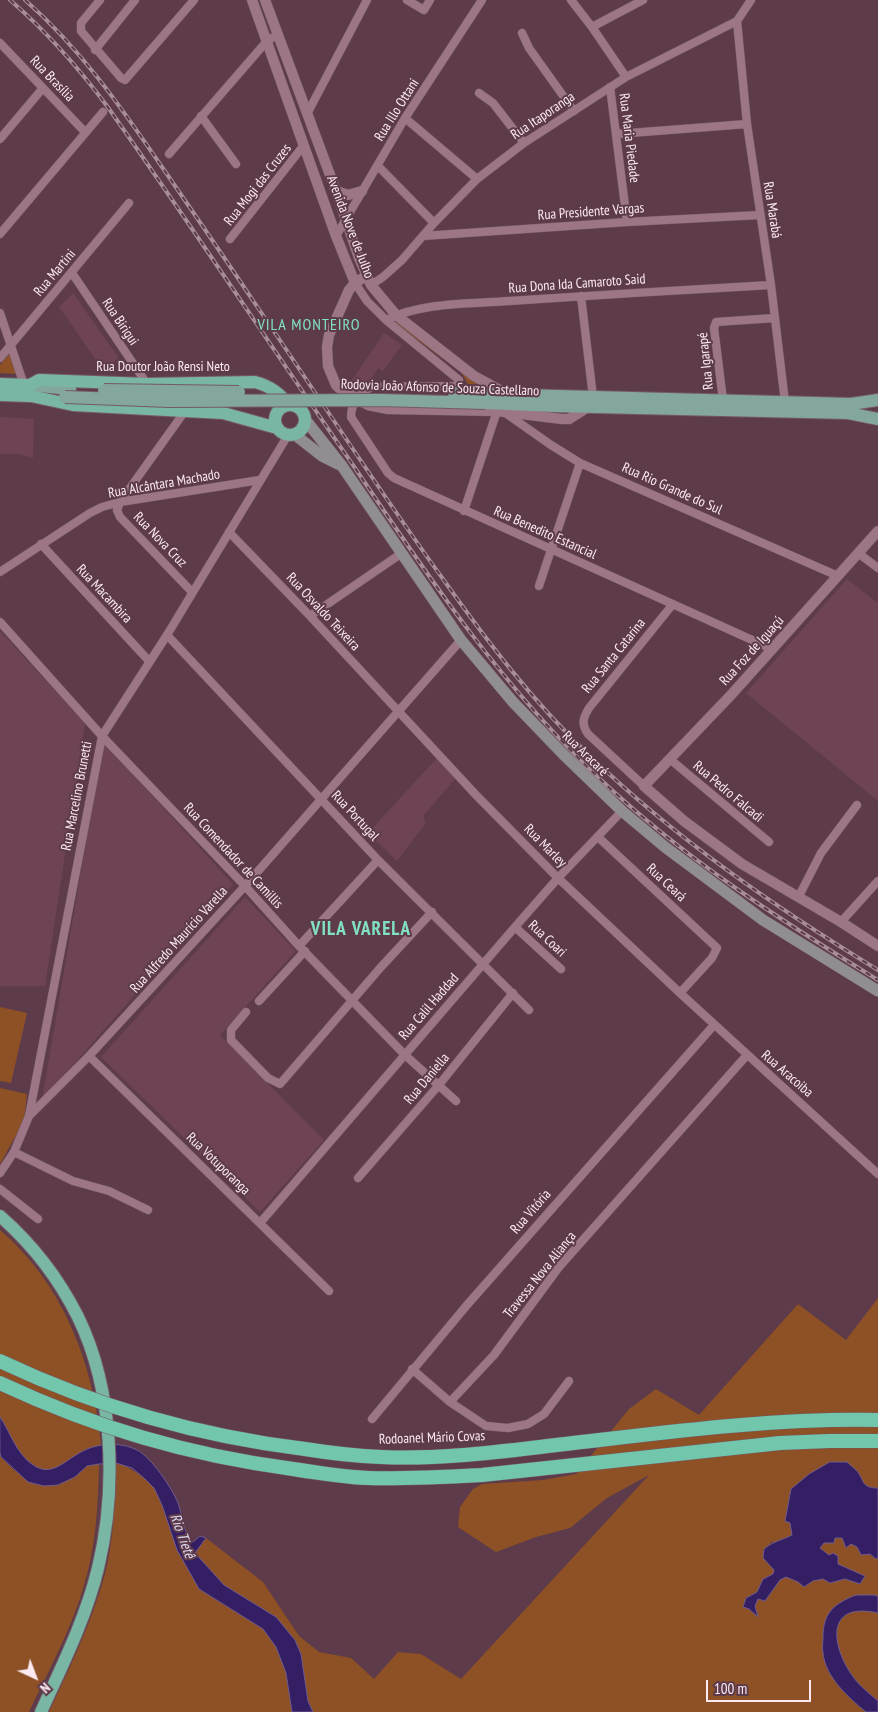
<!DOCTYPE html>
<html>
<head>
<meta charset="utf-8">
<style>
	body { margin:0 }
	#map { position:relative; width:878px; height:1712px; overflow:hidden; background:#5d3b4a; font-family:"PT Sans Narrow",sans-serif }
	canvas { display:block }
	.north { position:absolute; left:10px; top:1652px; width:50px; height:50px; -webkit-text-stroke:4px #5d3b4a; paint-order:stroke; rotate:137deg; font-size:14px; font-weight:700; line-height:20px; text-align:center; color:#fceaf1 }
	.north::after { content:''; display:block; margin:auto; width:18px; height:22px; background:#fceaf1; clip-path:polygon(50% 0,100% 100%,50% 72%,0 100%) }
	.scale { position:absolute; left:706px; top:1680px; width:105px; height:22px; box-sizing:border-box; border:2px solid #fceaf1; border-top:0; padding-left:6px; font-size:15px; line-height:18px; white-space:nowrap; color:#fceaf1; -webkit-text-stroke:4px #5d3b4a; paint-order:stroke }
</style>
</head>
<body>
<div id="map">
<canvas width="878" height="1712"></canvas>
<div class="north">N</div>
<div class="scale">100 m</div>
</div>
<script>
const ctx = document.querySelector('canvas').getContext('2d');
ctx.lineJoin = 'round';
function fillPath(path, color) { ctx.fillStyle = color; ctx.fill(path, 'evenodd'); }
function stroke(path, color, width, dash) { ctx.strokeStyle = color; ctx.lineWidth = width; ctx.lineCap = dash ? 'butt' : 'round'; ctx.setLineDash(dash || []); ctx.stroke(path); }
function label(font, color, halo, rows, align = 'center') {
  ctx.font = font + ' "PT Sans Narrow",sans-serif'; ctx.lineWidth = 4; ctx.setLineDash([]); ctx.textBaseline = 'middle'; ctx.strokeStyle = halo; ctx.fillStyle = color; for (const [text, x, y, turn = 0] of rows) {
    ctx.save(); ctx.translate(x, y); ctx.rotate((+turn || 0) * Math.PI / 180); ctx.textAlign = isNaN(turn) ? turn : align; if (halo) ctx.strokeText(text, 0, 0); ctx.fillText(text, 0, 0); ctx.restore();
  }
}
fillPath(new Path2D(`
	M73,293L119,358L103,370L59,307Z
	M384,333L402,345L383,371L378,368L367,386H348Z
	M0,417L34,419L33,458L18,454H0Z
	M847,579L878,603V801L746,693Z
	M0,631L85,723L45,986H0Z
	M103,742L233,884L42,1100Z
	M437,758L456,778L423,816L426,823L397,861L368,833Z
	M245,897L296,951L220,1035L324,1140L260,1212L101,1057Z`), '#6d4355');
fillPath(new Path2D(`
	M397,321L480,385L468,384L461,372L396,324Z
	M10,353L16,374L0,373V365Z
	M0,1007L27,1013L11,1083L0,1081Z
	M0,1088L27,1094L24,1121L0,1164Z
	M0,1230C63,1283 94,1365 101,1445L84,1451L52,1470L38,1468L26,1459L17,1448L0,1417Z
	M878,1298V1488C867,1488 861,1483 858,1473L791,1488L785,1521L790,1523L792,1536L778,1542H771L763,1558L774,1570L773,1574L763,1579L757,1592L746,1598L743,1607L749,1609L753,1613L758,1598L765,1601L780,1580L786,1577L798,1582L823,1579L830,1583L845,1579L838,1564L819,1548C826,1541 832,1538 842,1538L876,1559L878,1558V1596L874,1595L823,1628L857,1705L866,1712H313L308,1701L301,1654L295,1640L276,1617L224,1585L195,1553L206,1538L263,1582L299,1636L319,1652L351,1658L374,1679L398,1652L421,1654L461,1679L649,1475L607,1498L570,1528L536,1537L496,1552L458,1527L460,1507L473,1489L482,1484L543,1480L576,1474L629,1409L656,1389L699,1415L798,1304L846,1340Z
	M0,1453L1,1457L15,1471L75,1477L87,1466L99,1464C98,1507 96,1548 83,1589C70,1632 48,1672 29,1712H0Z
	M116,1463C132,1468 143,1476 154,1488L199,1589L263,1629L276,1647L286,1673L292,1712H49C70,1667 92,1622 105,1574C114,1538 115,1500 116,1463Z
	M864,1610L878,1613V1701C871,1695 863,1689 858,1682C839,1661 819,1612 864,1610Z`), '#8e5126');
const water = new Path2D(`
	M0,1417C9,1430 14,1447 26,1459C50,1483 63,1460 85,1450C100,1443 121,1442 137,1450C151,1457 172,1488 178,1503C183,1517 182,1531 193,1542L200,1536L206,1538L195,1553L224,1585L276,1617L295,1640L301,1654L308,1701L313,1712H292L286,1673L276,1647L263,1629L199,1589L177,1550L162,1505L154,1488L144,1478L132,1468L116,1463L99,1464L87,1466L75,1477L58,1485L44,1486L28,1482L1,1457L0,1453Z
	M830,1462H847C850,1465 854,1468 857,1471C865,1481 861,1488 878,1488V1558L876,1559L870,1554L861,1555L857,1547L851,1544L846,1548L842,1538H835L834,1543H824L820,1548L829,1555L833,1553L838,1556V1564L865,1576L860,1584L845,1579L830,1583L823,1579L813,1581L804,1587L798,1582L786,1577L780,1580L765,1601L758,1599L755,1606L758,1617L749,1609L743,1607L746,1598L757,1592L763,1579L773,1574L774,1570L763,1558L764,1549C772,1542 782,1540 792,1535L790,1523L785,1521L791,1489L809,1474Z
	M856,1595H874L878,1596V1613C820,1600 833,1654 858,1683C864,1689 871,1695 878,1701V1712H866C849,1698 825,1677 823,1653C822,1648 823,1642 823,1637C823,1612 835,1603 856,1595Z`);
fillPath(water, '#341f64');
stroke(water, '#705c8e', 1);
const minor = new Path2D(`
	M100,0L81,23V31L121,78L125,80L194,0
	M407,0L424,10L430,0
	M571,0L592,27L626,77
	M737,21L747,124L771,285L785,402
	M592,27L643,0
	M522,33L529,48L574,111
	M0,43L85,132
	M95,50L135,0
	M610,87L627,222
	M479,93L493,103L524,143
	M307,114L367,0
	M201,116L236,164
	M405,118L477,179
	M617,134L747,124
	M0,139L43,88
	M169,154L267,41L277,35
	M378,166L434,223
	M0,234L103,112
	M336,236L405,118L482,0
	M423,236L627,222L760,215
	M230,239L304,145
	M72,273L147,384
	M355,283L367,301L386,320L459,380L457,386L373,387C360,391 351,403 351,417L388,473L394,478L772,649
	M371,285L383,277L402,260L434,223L477,179L524,143L626,77L737,21L751,0
	M581,296L593,397
	M0,313L24,385
	M386,320C422,302 470,304 509,301C596,295 684,290 771,285
	M0,358L129,203
	M723,400L714,328L716,322L775,318
	M185,411L120,502L117,510L120,517L192,592
	M504,412L551,445L580,463L838,576
	M464,511L497,411
	M229,532L310,616L477,796L558,878L680,993L878,1174
	M41,544L149,661
	M858,553L878,568
	M0,572L90,513L102,507L120,502L260,480
	M539,586L580,463
	M310,616L402,553
	M0,622L102,736L245,886L299,946L405,1055L456,1101
	M167,635L378,860L529,1010
	M671,760L769,842
	M644,786L588,734C581,724 583,718 589,708L673,604
	M598,837L717,948L712,958L680,993
	M799,896L821,853L857,805
	M841,922L878,881
	M515,927L561,969
	M299,946L378,860
	M259,1001L305,951
	M246,1012L231,1030V1040L268,1078L280,1084L381,967L432,912
	M89,1056L329,1291
	M29,1116L89,1056L245,886L461,640
	M14,1152L73,1181L109,1191L148,1210
	M0,1173L14,1152L29,1116L102,736L167,635L288,435
	M358,1178L438,1086L513,993
	M0,1189L38,1219
	M260,1223L515,927L558,878L622,811
	M412,1369L450,1402
	M569,1381L544,1414L528,1424L508,1428L486,1426L450,1402L494,1355L559,1267L747,1055
	M372,1419L467,1305L714,1025`);
const tertiary = new Path2D(`
	M252,0L336,236L355,283
	M265,0L336,191L359,258L371,285L396,315L474,376L507,394
	M336,191L348,195L362,191
	M366,276L355,283L349,290L329,335L327,347L328,366L336,385L339,388L368,405L388,409L497,411L562,419H569L588,407
	M878,531L731,695L644,786L684,821L742,864L841,922L878,946`);
const secondary = new Path2D(`
	M304,418L342,466L461,640L513,702L564,755L622,811L665,847L763,920L878,991
	M294,434L322,456L338,464`);
const primary = new Path2D(`
	M30,385L70,389
	M484,394L851,404L878,400
	M485,403L554,406L848,413L878,419`);
const trunk = new Path2D(`
	M0,384L30,385L39,380L147,384L255,382C270,386 279,393 289,405
	M0,395L31,396L73,405L223,413L277,428
	M275 420a15 15 0 1 1 30 0a15 15 0 1 1-30 0Z
	M0,1216C32,1244 59,1279 78,1317C114,1391 117,1489 98,1568C86,1618 62,1666 41,1712`);
stroke(minor, '#755966', 9);
stroke(tertiary, '#755966', 11);
stroke(secondary, '#755966', 12);
stroke(primary, '#755966', 14);
stroke(trunk, '#755966', 14);
stroke(minor, '#9d7686', 8);
stroke(tertiary, '#9d7686', 10);
stroke(secondary, '#908e91', 11);
stroke(primary, '#83a69d', 12);
stroke(trunk, '#7ab6a4', 12);
const rail = new Path2D(`
	M10,0C47,32 78,67 107,106C191,225 272,348 355,468C429,578 503,688 600,779C686,860 779,919 878,980
	M25,0C80,48 121,107 162,167C193,212 224,257 254,302C317,394 377,488 443,579C487,641 533,702 589,755C676,839 775,907 878,970`);
stroke(rail, '#a88e99', 4);
stroke(rail, '#5d3b4a', 2, [5.5]);
const primaryBridge = new Path2D(`
	M104,390L239,392
	M454,393L484,394
	M65,397L169,401L381,400L485,403`);
const motorwayBridge = new Path2D(`
	M0,1361C97,1407 198,1436 305,1449C330,1453 356,1456 381,1457C442,1460 504,1451 565,1444C669,1432 773,1418 878,1420
	M0,1383C96,1428 188,1455 293,1469C318,1473 343,1477 368,1478C406,1479 444,1477 482,1475L780,1443L829,1441H878`);
stroke(primaryBridge, '#755966', 14, []);
stroke(motorwayBridge, '#755966', 15, []);
stroke(primaryBridge, '#83a69d', 12);
stroke(motorwayBridge, '#71c6ac', 14);
label('14px', '#fceaf1', '#5d3b4a', [
	["Rua Brasília",52,79,46],
	["Rua Illo Ottani",397,110,-58],
	["Rua Itaporanga",543,116,-34],
	["Rua Maria Piedade",629,138,83],
	["Rua Mogi das Cruzes",258,185,-52],
	["Rua Marabá",772,210,81],
	["Rua Presidente Vargas",591,212,-4],
	["Avenida Nove de Julho",350,227,69],
	["Rua Martini",55,273,-50],
	["Rua Dona Ida Camaroto Said",577,284,-4],
	["Rua Birigui",120,322,56],
	["Rua Igarapé",706,361,-96],
	["Rua Doutor João Rensi Neto",163,367],
	["Rodovia João Afonso de Souza Castellano",440,388,2],
	["Rua Alcântara Machado",164,484,-10],
	["Rua Rio Grande do Sul",672,489,24],
	["Rua Benedito Estancial",545,533,24],
	["Rua Nova Cruz",160,540,46],
	["Rua Macambira",104,594,47],
	["Rua Osvaldo Teixeira",323,612,47],
	["Rua Foz de Iguaçú",752,651,-48],
	["Rua Santa Catarina",614,656,-51],
	["Rua Aracaré",585,754,44],
	["Rua Pedro Falcadi",728,792,40],
	["Rua Marcelino Brunetti",77,796,-79],
	["Rua Portugal",355,816,47],
	["Rua Marley",545,846,45],
	["Rua Comendador de Camillis",233,856,47],
	["Rua Ceará",666,883,43],
	["Rua Coari",547,939,43],
	["Rua Alfredo Maurício Varella",179,940,-48],
	["Rua Calil Haddad",429,1007,-49],
	["Rua Aracoiba",787,1074,41],
	["Rua Daniella",427,1079,-50],
	["Rua Votuporanga",218,1164,44],
	["Rua Vitória",531,1212,-49],
	["Travessa Nova Aliança",540,1275,-51],
	["Rodoanel Mário Covas",432,1438,-2]
]);
label('italic 15px', '#dcd8ee', '#5d3b4a', [
	["Rio Tietê",182,1536,70]
]);
ctx.letterSpacing = '1px';
label('16px', '#81e0c3', '#5d3b4a', [
	["VILA MONTEIRO",309,325]
]);
ctx.letterSpacing = '0px';
ctx.letterSpacing = '1px';
label('bold 19px', '#81e0c3', '#5d3b4a', [
	["VILA VARELA",361,930]
]);
ctx.letterSpacing = '0px';
</script>
</body>
</html>
